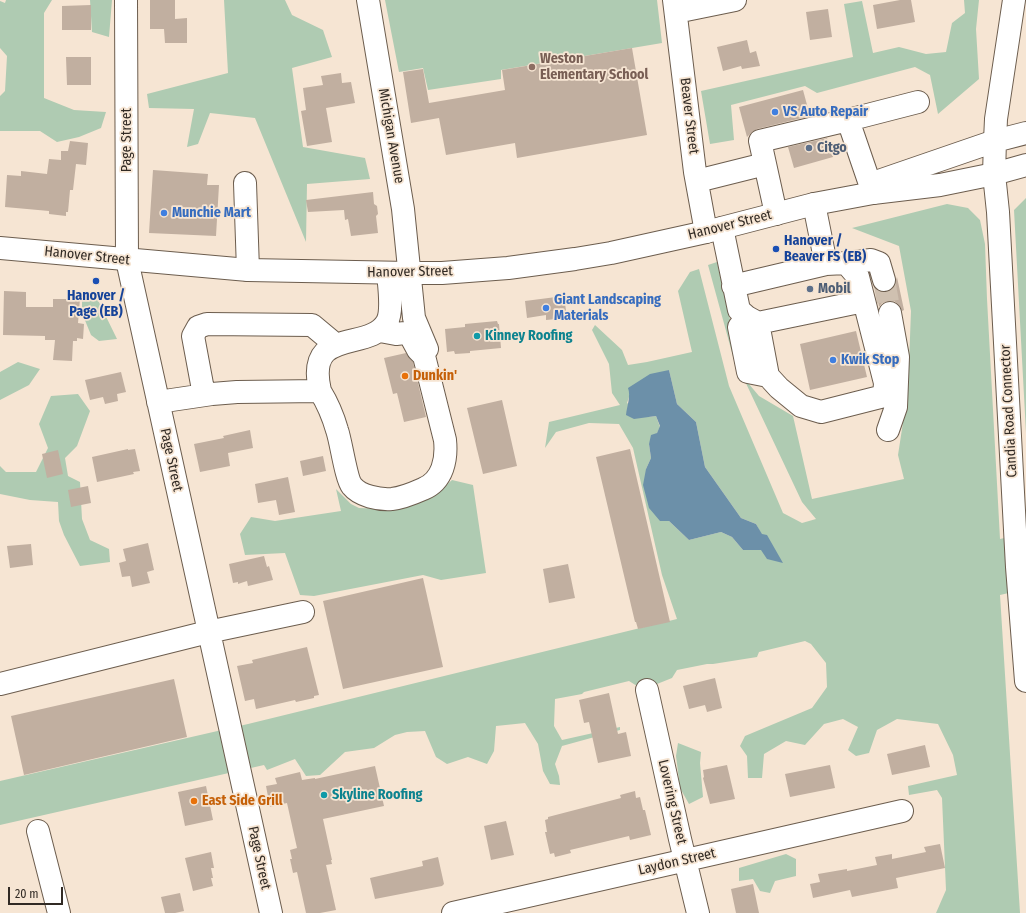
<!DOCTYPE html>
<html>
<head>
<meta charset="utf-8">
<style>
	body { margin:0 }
	#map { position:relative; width:1026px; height:913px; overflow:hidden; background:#f6e5d3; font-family:"Fira Sans Condensed",sans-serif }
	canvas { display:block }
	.scale { position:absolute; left:8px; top:887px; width:55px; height:18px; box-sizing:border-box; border:2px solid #312a24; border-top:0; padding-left:5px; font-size:12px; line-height:14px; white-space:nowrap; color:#312a24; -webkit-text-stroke:3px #f6e5d3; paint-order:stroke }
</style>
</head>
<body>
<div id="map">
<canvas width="1026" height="913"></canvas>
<div class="scale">20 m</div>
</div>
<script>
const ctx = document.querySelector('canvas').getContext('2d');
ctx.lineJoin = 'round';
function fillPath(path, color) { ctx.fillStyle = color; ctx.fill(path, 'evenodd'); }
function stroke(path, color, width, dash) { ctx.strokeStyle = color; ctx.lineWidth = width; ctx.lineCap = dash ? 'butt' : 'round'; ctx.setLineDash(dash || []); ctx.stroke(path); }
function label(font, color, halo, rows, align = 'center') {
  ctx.font = font + ' "Fira Sans Condensed",sans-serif'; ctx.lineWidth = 3.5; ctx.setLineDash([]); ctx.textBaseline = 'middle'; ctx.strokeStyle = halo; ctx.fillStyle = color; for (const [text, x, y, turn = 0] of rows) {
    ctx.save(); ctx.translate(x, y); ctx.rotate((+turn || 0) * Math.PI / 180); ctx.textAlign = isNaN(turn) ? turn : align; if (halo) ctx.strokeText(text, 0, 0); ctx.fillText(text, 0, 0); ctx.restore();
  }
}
fillPath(new Path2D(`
	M6,0H52L44,13V98L74,110L106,112L101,128L79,137L57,142L40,131H0V96L5,91L7,56L0,48V1L5,3Z
	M89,0H112L109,37L92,32L90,0Z
	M224,0H285L292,15L323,30L332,57L292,68L303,147L365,158L370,179L307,184L306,242L255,118L210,113L198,144L187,147L194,109L149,108L147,94L228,73Z
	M385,0H657L662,43L501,70V79L428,90L423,68L399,72Z
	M964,0H979L976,29L979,79L938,114L930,75L915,67L817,93L805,86L731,105L734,140L710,144L701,91L853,57L844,4L862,1L873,53L899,47L926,54L946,52L952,23L965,13Z
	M1026,198V433L1014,210Z
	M947,204L968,208L980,220L985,244L987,299L1000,539L1026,533V589L1000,595L1020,913H936L946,890L942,798L937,790L909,795L908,786L957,775L953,755L938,724L897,719L877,730L869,753L856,756L848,750L858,727L843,719L824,724L805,745L786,741L764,754L762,778H748L747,756L740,746L745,736L812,708L827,687L826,663L811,644L805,641L759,652L757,657L713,664H707L677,670L672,678L657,684L637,686L629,681L584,692L582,694L555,699L554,726L562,740L620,727V730L562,746L555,764L559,776L560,785L550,784L543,771L538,744L525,723L496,726L494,751L487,764L468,757L447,764L436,757L425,731L407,732L395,735L374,748L345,752L320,775L306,776L295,759L267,770L264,765L0,825V781L248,724L677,619L662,575L633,448L619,424L589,423L556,432L545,448L549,422L620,405L612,393L609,364L592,330L595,325L622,350L628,365L647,362L692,352L678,291L690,272L699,269L729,386L783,513L802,523L816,519L802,502L743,377L737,371L708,265L717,262L743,377L759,396L793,416L812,499L904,479L898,455L908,390L911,311L899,246L852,228ZM669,370L677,404L696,422L705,467L741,518L756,524L762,535L761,550H743L732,537L721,532L689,540L669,521L646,469L651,458L649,444L657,433L660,427L656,416L649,417L627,403L630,394Z
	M82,291L94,292L117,339L99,341L91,335L82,313Z
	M18,362L40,369L29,385L0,400V372Z
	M78,394L90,411L77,446L65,458L68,476L80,482L82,519L90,540L109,549L110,562L80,566L64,535L59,521L58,502L30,500L0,494V466L6,472H36L48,448L39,424L51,396Z
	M452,480L473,485L486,573L441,580L423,575L314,596L300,595L285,553L245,555L240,534L251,517L275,521L341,511L336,489L351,504L359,508L385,509L442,489Z
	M678,743L701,752L700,763L703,797L689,804L680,788L676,756Z
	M786,854L796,859V876L775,881L770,893L760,891L753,879L739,881V868Z`), '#afcbb2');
fillPath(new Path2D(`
	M669,370L677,404L696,422L705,467L741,518L756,524L762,534L767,535L783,563L767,559L761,550H743L732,537L721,532L689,540L669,521H660L649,508L643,485L646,469L651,458L649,444L651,435L657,433L660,426L656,416L634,419L626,415C627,406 631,396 628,388L650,374Z`), '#6c90a9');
fillPath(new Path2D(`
	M150,0H175V19L187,18V43H165L164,29H150Z
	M900,0H911L915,22L877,29L873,5Z
	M91,5V30H62V6Z
	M828,9L832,37L810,40L806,12Z
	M747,40L750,53L756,51L760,66L742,69L741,66L723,71L717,47Z
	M632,48L647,135L517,158L515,143L446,155L439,118L411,123L403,72L423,69L429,103L505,90L502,70Z
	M66,57H91V85H67Z
	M341,73L342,83L351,82L355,103L326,108L332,142L307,146L301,111L306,110L303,88L323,85L321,76Z
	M803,90L810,116L757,129L752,132L747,137L739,107Z
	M827,138L833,157L794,168L788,147Z
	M70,141L88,143L86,165L76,164L73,190H70L68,212H66V216L49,214V211L5,207L7,175L21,176V171L47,174L49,159L61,160V151H68Z
	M153,170L208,174L207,185H219L216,236L149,233Z
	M373,192L374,204L377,206L378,214L376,216L378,233L351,236L348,219L345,220L344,210L308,212L306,200Z
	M897,277L904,310L902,311L899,305L894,301H887L882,303L879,307L876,289L881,292H888L893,288Z
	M4,291L26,292V307H53V299H80L78,323L84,324L83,339L77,338V341H73L72,361L53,360L55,340H45V336L3,335Z
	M564,296L567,318L546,320V315L527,318L525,301Z
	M497,321L498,324H499L501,348L470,351V353L455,354L454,351L447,352L445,329L465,327V324Z
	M856,331L867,377L810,390L800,344Z
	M406,353L413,362L426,417L404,422L397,393L393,394L384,358Z
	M121,372L126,392L117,394L118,401L105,404L103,397L90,400L85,380Z
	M502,400L517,466L483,474L467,408Z
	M250,430L253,448L228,453L230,466L200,472L194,444L224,438L223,436Z
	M128,449V450L135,449L140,471L133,472L134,474L97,482L92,457Z
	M630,449L670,622L638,629L636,622H635L596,457Z
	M58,450L63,474L47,478L42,454Z
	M323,456L326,471L303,476L300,461Z
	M288,477L295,512L279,515L276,500L258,503L255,484Z
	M88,486L91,503L71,507L68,490Z
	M148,543L154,570L147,572L150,583L132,587L130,576L122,577L119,563L126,561L123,549Z
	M31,544L33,565L10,568L7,546Z
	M264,556L267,567L269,566L273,580L248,586L247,581L238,584V582L233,583L229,564Z
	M568,564L575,598L549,603L543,569Z
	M423,578L443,667L343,689L323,601Z
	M307,647L319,695L314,696V698L296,702L295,700L256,709L254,699L245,701L237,666L253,663L252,660Z
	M715,678L722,708L707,712L705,705L689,709L683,686Z
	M174,679L187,737L24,775L11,716Z
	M609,693L618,734L626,732L631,756L598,763L589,722L584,723L579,700Z
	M925,745L930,767L892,775L887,754Z
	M727,765L735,799L710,804L703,778L704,777L703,770Z
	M830,765L835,788L790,797L785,774Z
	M375,766L384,806L323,819L332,860H331L332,864L326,865L336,910L320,913H306L297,872L293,873L290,859H292L290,850L297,848L287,803L270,807L266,786L277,784L275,778L300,772L302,780L315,778V779Z
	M206,786L213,820L185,826L178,792Z
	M635,791L636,798L640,797L643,810H645L651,835L630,840L629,836L570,850L571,853L555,857L554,853L550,854L545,832H547L545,820L548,819V817L621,798L620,795Z
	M506,821L514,855L491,860L484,826Z
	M940,844L945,868L896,878L898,888L852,897L850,890L813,898L810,884L820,882L818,874L847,869V871L877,865L875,857L892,854V859L926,852L924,847Z
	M211,852L214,868H211L213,878H211L213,886L193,891L185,858Z
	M438,857L444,884L442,886L375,899L370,878L423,866L422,861Z
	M753,884L759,913H736L731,889Z
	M180,893L184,911L175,913H165L161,897Z`), '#c1afa0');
stroke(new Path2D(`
	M884,280L890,313`), '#cfc0b0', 22, [22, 11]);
const minor = new Path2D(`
	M126,0L127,260L271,913
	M368,0L403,209L414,318L427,349
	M674,0L695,172L706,232
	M676,12L735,0
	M848,120L918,102
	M697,181L765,164
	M245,183L248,270
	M814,204L826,264
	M776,214L760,141L848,120L873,193
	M722,228L739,310L747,317L758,323L768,376L779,388L801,406L821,412L884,396L885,383L858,277L846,263L826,264L733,286
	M846,263L871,260L879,263L884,280
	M747,317L739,327L748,372L768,376
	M758,323L864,301
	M320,391C328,404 333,416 337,430C341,441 346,479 352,486C360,496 379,500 392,499C402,498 414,493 423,489C443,481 447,459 445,440L424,356L418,350L411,337L405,333L396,334L380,331
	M204,395L193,336L198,327L207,324L312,325L336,345
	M158,402L212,394L237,392L320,391C305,325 369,353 387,322C393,311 389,286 388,273
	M888,430L896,407L898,357L890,313
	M0,684L208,632L303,612
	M647,690L680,839L698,913
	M38,831L59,913
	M453,913L902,811`);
const major = new Path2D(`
	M995,141L994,174L998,212L1017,567L1026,681
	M870,184L995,141L1026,133
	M0,248L248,270L409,273H442L508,268L575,259L611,253L706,232L814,204L873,193L940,185L994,174L1026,165`);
const highway = new Path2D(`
	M995,141L996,119L1014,0`);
stroke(minor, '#6c5d4e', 24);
stroke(major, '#6c5d4e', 24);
stroke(highway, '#6c5d4e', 24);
stroke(minor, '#fff', 22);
stroke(major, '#fff', 22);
stroke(highway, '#fff', 22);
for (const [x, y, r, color] of [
	[532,67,4,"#8d6e63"],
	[775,112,4,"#3f7fe0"],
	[809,148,4,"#5c6f8a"],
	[164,213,4,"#3f7fe0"],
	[776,249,4,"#1a4fb4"],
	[96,281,4,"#1a4fb4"],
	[810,289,4,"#5c6f8a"],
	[546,308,4,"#3f7fe0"],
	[477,336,4,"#0f9aa8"],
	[833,360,4,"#3f7fe0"],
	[405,376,4,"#e8710a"],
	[324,795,4,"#0f9aa8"],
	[194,801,4,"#e8710a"]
]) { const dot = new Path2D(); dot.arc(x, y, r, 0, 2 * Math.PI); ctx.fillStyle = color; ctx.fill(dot); stroke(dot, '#f6e5d3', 1.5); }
label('bold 14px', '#785e54', '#f6e5d3', [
	["Weston",540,59],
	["Elementary School",540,75]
], 'left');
label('bold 14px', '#366cbe', '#f6e5d3', [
	["VS Auto Repair",783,112],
	["Munchie Mart",172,213],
	["Giant Landscaping",554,300],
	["Materials",554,316],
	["Kwik Stop",841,360]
], 'left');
label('14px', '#312a24', '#f6e5d3', [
	["Beaver Street",689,116,83],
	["Michigan Avenue",391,136,80],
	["Page Street",127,140,-90],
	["Hanover Street",730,225,-14],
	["Hanover Street",87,256,6],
	["Hanover Street",410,272,-1],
	["Candia Road Connector",1009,411,-93],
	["Page Street",171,460,78],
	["Lovering Street",672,802,77],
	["Page Street",259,858,78],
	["Laydon Street",677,862,-13]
]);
label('bold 14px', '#4e5e75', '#f6e5d3', [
	["Citgo",817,148],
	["Mobil",818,289]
], 'left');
label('bold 14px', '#164399', '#f6e5d3', [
	["Hanover /",784,241],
	["Beaver FS (EB)",784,257],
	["Hanover /",96,296,"center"],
	["Page (EB)",96,312,"center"]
], 'left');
label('bold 14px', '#0d838f', '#f6e5d3', [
	["Kinney Roofing",485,336],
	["Skyline Roofing",332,795]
], 'left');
label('bold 14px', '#c56008', '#f6e5d3', [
	["Dunkin'",413,376],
	["East Side Grill",202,801]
], 'left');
</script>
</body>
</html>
